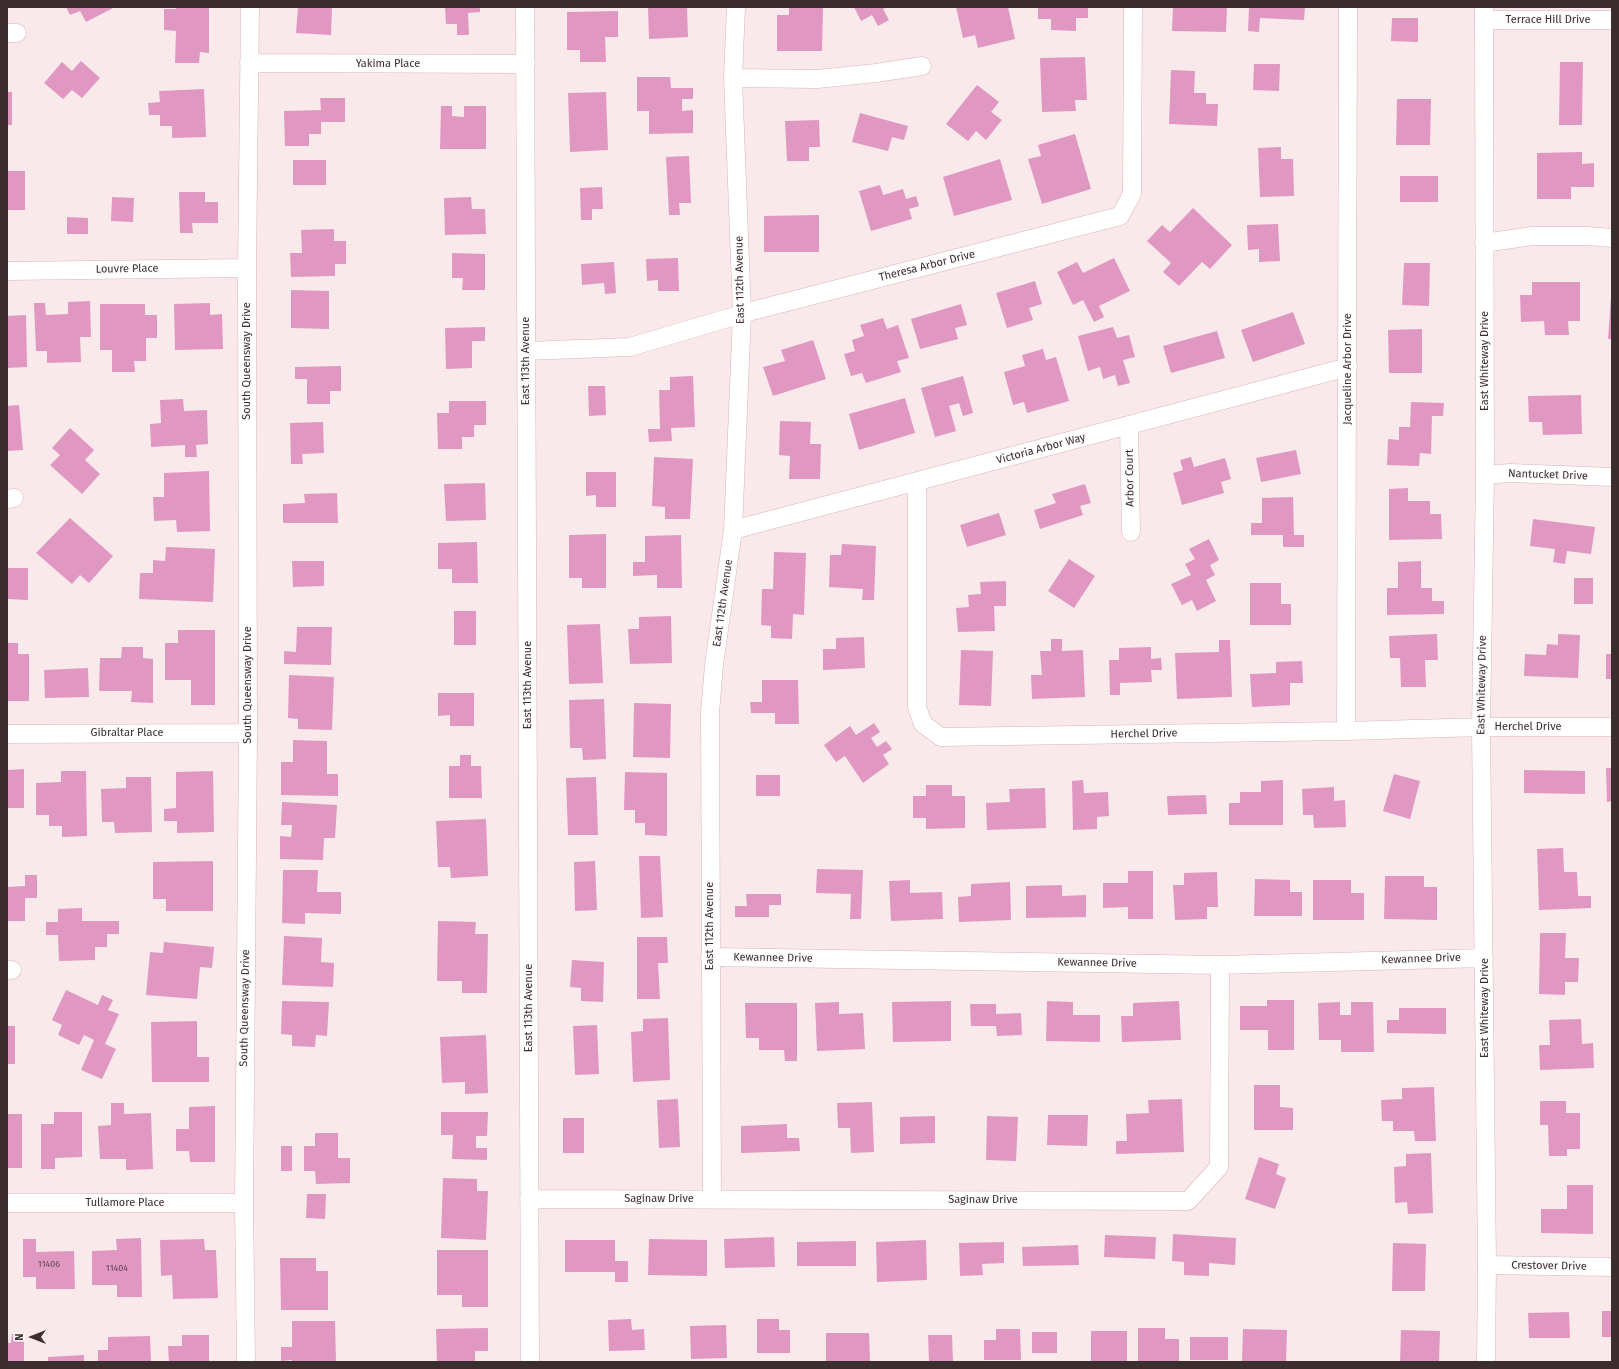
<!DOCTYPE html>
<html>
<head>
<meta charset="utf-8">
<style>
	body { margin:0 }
	#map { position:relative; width:1619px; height:1369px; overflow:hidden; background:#fae9eb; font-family:"Fira Sans",sans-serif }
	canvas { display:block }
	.frame { position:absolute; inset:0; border:8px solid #3c2d2f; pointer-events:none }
	.north { position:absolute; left:12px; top:1317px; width:40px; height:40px; -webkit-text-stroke:3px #fbfbfb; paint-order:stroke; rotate:270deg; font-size:11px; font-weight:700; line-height:16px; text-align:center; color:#3c2d2f }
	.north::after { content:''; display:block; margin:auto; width:14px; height:18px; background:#3c2d2f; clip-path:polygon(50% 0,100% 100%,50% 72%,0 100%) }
</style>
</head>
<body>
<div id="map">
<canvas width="1619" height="1369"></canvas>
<div class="frame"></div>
<div class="north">N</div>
</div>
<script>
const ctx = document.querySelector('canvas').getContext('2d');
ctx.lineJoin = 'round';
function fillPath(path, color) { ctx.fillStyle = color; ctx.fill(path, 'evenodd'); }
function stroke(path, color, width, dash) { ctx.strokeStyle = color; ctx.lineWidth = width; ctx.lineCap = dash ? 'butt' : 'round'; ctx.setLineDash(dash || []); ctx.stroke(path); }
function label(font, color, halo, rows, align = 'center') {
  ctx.font = font + ' "Fira Sans",sans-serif'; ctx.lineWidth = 3; ctx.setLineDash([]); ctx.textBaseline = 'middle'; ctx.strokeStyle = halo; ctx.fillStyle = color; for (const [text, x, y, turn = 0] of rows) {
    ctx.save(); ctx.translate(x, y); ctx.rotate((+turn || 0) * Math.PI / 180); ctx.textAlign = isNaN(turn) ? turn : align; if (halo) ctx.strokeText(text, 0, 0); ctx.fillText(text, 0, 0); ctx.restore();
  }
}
fillPath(new Path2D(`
	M66,7H115L86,22L80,11L70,15Z
	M176,7H209V53L200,52L199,63H175L176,31L164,30V9H176Z
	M298,7H332L331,35L296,33Z
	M445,7H480V12L468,13L469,35H457V24H446Z
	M648,7H687L688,37L649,39Z
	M789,7H823L822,51H777V15H789Z
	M854,7H888L883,9L889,20L878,26L872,15L861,21Z
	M956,7H1008L1015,39L978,48L975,35L963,38Z
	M1038,7H1088V18H1076V31L1051,30V19H1038Z
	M1173,7H1227L1226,32L1172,31Z
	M1249,7H1305L1304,20L1260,18L1259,32L1248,31Z
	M618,11V37H605L606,62H580V50H567V12Z
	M1392,18H1418V42L1391,41Z
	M1085,57L1087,100H1075L1076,111L1042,112L1040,58Z
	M81,61L100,78L82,98L72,90L63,99L44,83L62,62L72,71Z
	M1560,62H1583L1582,125H1559Z
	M1254,64H1280L1279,91L1253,90Z
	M1171,70L1195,71L1194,93H1206V104H1218L1217,126L1169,124Z
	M637,77H670L671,88H693V99H682V111L693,110V133L649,134V111H637Z
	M977,85L999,102L991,112L1002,120L986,140L976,131L968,141L946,124Z
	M204,89L206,137L172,138V126H160V115H149L148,103L160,102L159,91Z
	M7,92H12V125H7Z
	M606,92L608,150L570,152L568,93Z
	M320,98H345V122H321V134H309V146H285L284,111L321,110Z
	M1397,99H1431L1430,145H1396Z
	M441,106H452V116L464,117V106H486V149H440Z
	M860,113L908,126L904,140L892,137L888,151L852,142Z
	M819,120L820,147H809V161H787L785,121Z
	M1075,134L1091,189L1042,204L1028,159L1041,156L1038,145Z
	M1281,147V159H1293L1294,196L1260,197L1258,148Z
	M1582,152V164L1594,163V187H1571V199H1537V153Z
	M689,156L691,203H679L680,215H669L666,157Z
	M1000,159L1012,200L954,216L943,177Z
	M293,160H326V185H293Z
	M7,171H25V210H7Z
	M1400,176H1438V202H1400Z
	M880,185L883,195L903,189L906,199L916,196L919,206L909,209L912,219L871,231L859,191Z
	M602,187L603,209H592V220H581L580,188Z
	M179,192H205V202H218V223H192L193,233H180Z
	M112,197L134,198L133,222L111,221Z
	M471,197L472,209H485L486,234L445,235L444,198Z
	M1193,208L1232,245L1210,269L1202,262L1179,286L1163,272L1171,263L1147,241L1162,225L1170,232Z
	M819,215V252H764V216Z
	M67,217L88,218V234H67Z
	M1278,224L1280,261L1259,262V249L1248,250L1247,225Z
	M334,229V241H346V264H335V276L291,277L290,253H302L301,230Z
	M452,253L485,254V290H462L463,278H452Z
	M678,258L679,291H658V280L647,281L646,259Z
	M1114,258L1130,291L1099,306L1104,317L1094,322L1083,300L1073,305L1057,272L1077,262L1083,273Z
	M614,262L616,293L605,294L604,283L582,285L581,264Z
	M1404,263H1430L1429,306L1402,305Z
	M1035,281L1042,304L1029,308L1033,320L1007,328L996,293Z
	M1532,282H1580V321H1568L1569,335H1545L1544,321L1521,322L1520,295H1532Z
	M291,290L329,291V329L291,328Z
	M1611,297H1612V339H1608Z
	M90,301L91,337H80L81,362L47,363V351H36L34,303H45L46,315L68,314V302Z
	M210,303V315L222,314L223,349L175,350L174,304Z
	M100,304H145V315H157V338H146V361H134L135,372H112V350H100Z
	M961,304L967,325L955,328L958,339L920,349L911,319Z
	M1293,312L1305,344L1253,362L1241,330Z
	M26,315L27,367L7,368V316Z
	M883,318L887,329L898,325L909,358L897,361L901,372L866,383L862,373L851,376L844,354L855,351L852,340L864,336L860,325Z
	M485,327V341H472V368L446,369L445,328Z
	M1113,327L1117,338L1129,335L1135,357L1123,360L1130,383L1118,386L1115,375L1103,379L1100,367L1088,371L1078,336Z
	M1422,329V373H1389L1388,330Z
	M1217,331L1225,358L1171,373L1163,346Z
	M813,340L826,379L773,396L763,367L785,361L781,350Z
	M1043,349L1046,360L1056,357L1069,401L1027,413L1024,402L1013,405L1004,372L1025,366L1022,355Z
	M341,366V391H330V404H307V379H295V367Z
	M693,376L695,427L671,428L672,441L649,442L648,429H660L659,390H670V377Z
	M963,376L973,413L963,416L959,403L949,406L956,431L935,437L921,388Z
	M588,386H605L606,415L589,416Z
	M1581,395L1582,434L1543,435L1542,422H1529L1528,396Z
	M905,398L915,433L859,450L849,414Z
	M183,399L184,411L207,410L208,444L196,445L197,457H185V445L151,447L150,424L161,423L160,400Z
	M449,401H486V425H474V437H462V449H438L437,413H449Z
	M1411,402L1444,403L1443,416H1432L1431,454L1420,453L1419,466L1387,465L1388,439L1399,440V427H1410Z
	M19,405L23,450L7,451V406Z
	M780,421L811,422L810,444H821L820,479H789L790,456L779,455Z
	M323,422L324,453L302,454L303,464H291L290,423Z
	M70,428L94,450L85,460L100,474L82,494L50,465L60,455L52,448Z
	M1296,450L1301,474L1261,482L1256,458Z
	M654,457L693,459L690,519H665V507L652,506Z
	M1191,457L1194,467L1225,458L1231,479L1221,482L1224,493L1182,505L1173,473L1183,470L1180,460Z
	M209,471L210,531L177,532L176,520L154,521L153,497H164V473Z
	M586,472H616V507H596V495L586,496Z
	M485,483L486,520L446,521L444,484Z
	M1085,484L1091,503L1080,506L1083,515L1040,529L1034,510L1056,503L1052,494Z
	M1408,488V501H1430V514H1441L1442,539L1389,540V489Z
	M337,493L338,523H283V504L305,503L304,494Z
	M1293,497L1294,535H1304V547H1283V535H1251V523H1262V498Z
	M999,513L1006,535L967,547L960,525Z
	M70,518L113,556L89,583L80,575L72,584L36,553Z
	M1533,519L1595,527L1591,554L1567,551L1565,564L1553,562L1555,549L1530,546Z
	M606,534V588H582V578H569V535Z
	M681,535L682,588H657V575L633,576V562H645V536Z
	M1209,539L1219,560L1210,565L1215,575L1206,580L1216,601L1197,611L1192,600L1182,605L1171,584L1191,575L1185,564L1195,559L1189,549Z
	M477,542L478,583H452V569H438V543Z
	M842,544L876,546L874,600H862L863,589L829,587L830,555H841Z
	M166,547L215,549L213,602L139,599L140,573H153V560L165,561Z
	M774,552L806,553L804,615L793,614L792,639L771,638V626L761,625L762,589H773Z
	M1069,559L1095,576L1074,608L1048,591Z
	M292,561H324V586L293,587Z
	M1421,561V588H1432V601H1444V614L1387,615V588H1398V562Z
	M7,568H28V600L7,599Z
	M1574,578H1593V604H1574Z
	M1006,581V606H994L995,631L958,632L956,608L969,607L968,595L981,594L980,582Z
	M1250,583H1281V604H1291V625H1250Z
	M454,611H476V645H454Z
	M671,616L672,663L630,664L628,629H639V617Z
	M600,624L603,683L569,684L567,625Z
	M297,627H332L331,665L284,664V651L296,652Z
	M178,630H215V705H191V680H165V643H178Z
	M1437,634L1438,660H1425L1426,687H1401L1400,658H1390L1389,636Z
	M1558,634L1580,635L1578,678L1524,676L1525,654L1546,655L1547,644L1558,645Z
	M864,637L865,668L823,670V649H836V638Z
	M1051,639H1062V651L1083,650L1085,697L1032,699L1031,675H1042L1040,651H1051Z
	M1219,640H1230L1232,697L1177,699L1175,653L1219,652Z
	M7,643H18V654H29V701H7Z
	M122,647H143V658L153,659V703L131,702L132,691H99L100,658H121Z
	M1151,647V659L1161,658L1162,670H1151L1152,682L1120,683V695H1110L1109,660H1119V648Z
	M961,650L993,651L991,706L959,705Z
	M1606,654H1612V679H1606Z
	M1302,661L1303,683H1290V705L1252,707L1250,674L1276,673V662Z
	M88,668L89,697L45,698L44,670Z
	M289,675L334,677L332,730L298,729V719L288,718Z
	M762,680H798L799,724H775V713H751L750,702H762Z
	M438,693H474V726H450V715L438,716Z
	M604,699L606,759L583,760L582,748H570L569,700Z
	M634,703L671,704L670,758L633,757Z
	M874,723L880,732L871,738L877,747L886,741L892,749L883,755L889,764L863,783L845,756L836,762L824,745L850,726L856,735Z
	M293,740L327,741V774H338V796L281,795V762H293Z
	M460,755H471V766H481L482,798H449V766H460Z
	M1606,768H1612V801L1607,802Z
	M24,769V808H7V770Z
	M1524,770L1585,771V794L1524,793Z
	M61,771H86L87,836L62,837V826H49V815H36V783L61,782Z
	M213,771L214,832L177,833V821H164V809L176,808V772Z
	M625,772L667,773V836L645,835V823H635V810H624Z
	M1394,774L1420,781L1410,819L1383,811Z
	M756,775H780V796H756Z
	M126,777H151L152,832L115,833L114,822H102L101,789L126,788Z
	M596,777L598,835H568L566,778Z
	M1083,780L1084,793L1108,792L1109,816L1097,817V829L1073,830L1072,781Z
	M1283,780V825H1229V803H1240V792H1261V781Z
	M926,785H952V796H965V828L926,829V818H913V796H926Z
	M1334,787V801L1345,800L1346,827L1314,828L1313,815H1303L1302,789Z
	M1045,788L1046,828L987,830L986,803L1010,802L1009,789Z
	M1206,795L1207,814L1168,815L1167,796Z
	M282,802L337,805L335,838H324L323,860L280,859V836L291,837L292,825H281Z
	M486,819L488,876L451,878L450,867H438L436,821Z
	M1563,848L1564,872H1577L1578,896H1591V908L1539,910L1537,849Z
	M639,856H660L663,917L641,918Z
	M213,861V911H166V899H153V862Z
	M595,861L597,910L575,911L574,862Z
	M817,869L863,870L861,919H850L851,894L816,893Z
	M283,870H318L317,892H341V914L305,913V924L282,923Z
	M1128,871H1153V919H1128V907L1103,908V883H1128Z
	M1217,872L1218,907H1207V919L1175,920L1173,885H1184V873Z
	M25,875H37V898H25V921H7V887L25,886Z
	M1385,876H1424V887H1437V920L1384,919Z
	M1255,879L1290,880V892H1302V916H1254Z
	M910,880V893L942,892L943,919L891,921L889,881Z
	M1313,880H1351V893H1364V920H1313Z
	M1010,882L1011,920L959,922L958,897L971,896V884Z
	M1062,885V896L1086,895V917L1026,918V886Z
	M746,894H781V905H769V917H735V906H747Z
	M82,908V921H119V934H107V947H95V960L59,961L58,935H46V922H58V909Z
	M438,921L476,922L475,934H488L487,993H462V981H437Z
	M1540,933H1566L1565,958H1579L1578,982H1565V995L1539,994Z
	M284,936L322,938L321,962L334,963L333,987L282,985Z
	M637,937H667L668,963H658L660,999H637Z
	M164,942L214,947L212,968L200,967L197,999L146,995L150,952L163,953Z
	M572,960L604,962L603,1002L581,1001V988L570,987Z
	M66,990L98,1005L102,995L113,1000L108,1010L119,1014L105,1044L116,1049L102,1079L81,1070L94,1040L84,1035L79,1045L58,1035L62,1025L52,1020Z
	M1267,1000H1294V1050H1268V1030H1240V1006H1267Z
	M282,1001L329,1002L327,1036L316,1035L315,1047L292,1046V1035L281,1034Z
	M951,1001V1041L893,1042L892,1002Z
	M1047,1001L1073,1002V1015H1100V1042L1046,1041Z
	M1179,1001L1181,1040L1122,1042L1121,1016H1133V1003Z
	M839,1002V1014L863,1013L865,1049L817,1051L815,1003Z
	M1340,1002V1015H1351V1002H1373L1374,1052H1341V1040H1319L1318,1003Z
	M745,1003H797V1061H785L784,1050H759V1038H746Z
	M970,1004H996V1014L1021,1013L1022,1035L997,1036L996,1026H971Z
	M1399,1008H1446V1034L1387,1033V1020H1399Z
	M668,1018L670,1080L633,1082L631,1032L643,1031V1019Z
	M1581,1019L1582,1044L1593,1043L1594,1068L1540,1070L1539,1045H1550L1549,1020Z
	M197,1021V1057H209V1082H152L151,1022Z
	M597,1025L599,1074L575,1075L573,1026Z
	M7,1026H15V1064H7Z
	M486,1035L488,1093L465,1094V1082L442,1083L440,1037Z
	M1254,1085H1280V1107L1293,1108V1130H1254Z
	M1434,1087L1436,1141H1415L1414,1131H1393V1121H1382L1381,1100L1402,1099V1088Z
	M678,1099L680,1147L659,1148L657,1100Z
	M1182,1099L1184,1152L1116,1154V1141H1127L1126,1114L1149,1113L1148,1100Z
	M1540,1101H1566V1113H1580V1149H1567V1156H1549L1548,1125H1540Z
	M872,1102L874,1152L851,1153L850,1128H838L837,1103Z
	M111,1103H124V1114L151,1113L153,1169L126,1170V1159H100L98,1126L111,1125Z
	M215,1106V1162H190L189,1151H176V1129H189V1107Z
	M54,1112H82V1157L55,1158V1169H41V1124H54Z
	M441,1112H488L487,1136H476V1148H487V1160L452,1159L453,1135H441Z
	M7,1114H22V1168H7Z
	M1048,1115H1088L1087,1146L1047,1145Z
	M935,1116V1143L900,1144V1117Z
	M987,1116L1018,1117L1016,1161L986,1160Z
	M563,1118H584V1153H563Z
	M787,1124V1138H799L800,1151L741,1153V1126Z
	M315,1133H338V1158H350V1183L316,1184L315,1171H304V1146H315Z
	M281,1146H292V1171H281Z
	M1431,1153L1433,1213L1408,1214L1407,1202L1395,1203L1394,1167L1406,1166V1154Z
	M1259,1157L1279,1164L1276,1174L1286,1178L1275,1209L1245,1199Z
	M443,1178L477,1179V1191H488L486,1240L441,1238Z
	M1567,1185H1593V1234L1541,1233V1209H1567Z
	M307,1194H326L325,1219L306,1218Z
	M1173,1234L1236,1238L1235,1265L1209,1263V1276L1184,1275V1262L1172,1261Z
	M1105,1235L1156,1237L1155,1259L1104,1257Z
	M774,1237L775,1267L725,1268L724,1239Z
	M141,1238L142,1297H117V1285H92V1251L117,1250L116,1239Z
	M23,1239H36V1252L74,1251L75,1289H36V1277H23Z
	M204,1239L205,1250H216L218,1298L173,1299L172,1275L161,1276L160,1240Z
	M649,1239L707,1240V1276L648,1275Z
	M565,1240H615V1261H628V1282H615V1272H565Z
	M926,1240L927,1280L877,1282L876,1242Z
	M856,1241V1266H797V1242Z
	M1004,1242V1263L982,1264L983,1275L960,1276L959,1243Z
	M1393,1243L1426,1244L1425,1291H1392Z
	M1078,1245L1079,1265L1023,1266L1022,1247Z
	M437,1250H488V1307H462V1295H437Z
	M280,1258H316V1271H328V1310H281Z
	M1602,1311H1612V1337H1602Z
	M1569,1312L1570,1338H1529L1528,1313Z
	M631,1319L632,1330L644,1329L645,1350L609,1351L608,1320Z
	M757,1319H779V1330H790V1353H757Z
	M292,1321H335L336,1362H292V1360L281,1361V1347H292Z
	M726,1325L727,1358L691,1359L690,1326Z
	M488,1328V1351H475V1362H437L436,1329Z
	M1138,1328H1165V1339H1179V1362H1138Z
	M996,1329H1020L1021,1360H984V1340H996Z
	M1243,1329L1287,1330L1286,1362H1242Z
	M1401,1330L1440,1331L1439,1362H1400Z
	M1091,1331H1127V1362H1091Z
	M1032,1332H1057V1353H1032Z
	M826,1333H869L870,1362H826Z
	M12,1334H24V1362H7V1343H11Z
	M182,1335H209V1362H169L168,1346H182Z
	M928,1335H952L953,1362H929Z
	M150,1336L151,1361L141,1362H98V1350H108V1337Z
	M1190,1337H1228V1360H1190Z
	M84,1355V1362H48V1357Z`), '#e098c2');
const minor = new Path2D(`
	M525,7L530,1362
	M1484,7L1485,475L1481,727L1487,1265L1486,1362
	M1484,20H1612
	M7,33H17
	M249,63L526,64
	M733,78L817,79L876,73L922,66
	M1484,243L1532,236H1587L1612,238
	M7,271L247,268
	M526,351L630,347L752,311L1120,216L1132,194L1133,7
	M1129,425L1131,532
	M1485,475L1510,473L1612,477
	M917,482V707L923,724L941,737L1346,731L1481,727H1612
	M7,499L14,498
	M733,530L1348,367
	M1346,731L1348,7
	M7,734L248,733
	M710,957L1220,965L1484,958
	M7,970H12
	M529,1199L1188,1201L1219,1167L1220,965
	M712,1199L710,713L714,665L733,530L742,314L733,78L736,7
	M7,1203H244
	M1487,1265L1612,1267
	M246,1362L244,1203L248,733L247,268L250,7`);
stroke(minor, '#d9b3b7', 19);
stroke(minor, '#fff', 18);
label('9px', '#654854', null, [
	["11406",49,1264],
	["11404",117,1268]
]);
label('11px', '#3c2d2f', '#fbfbfb', [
	["Terrace Hill Drive",1548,20],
	["Yakima Place",388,64],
	["Theresa Arbor Drive",927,266,-14],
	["Louvre Place",127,269,-1],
	["East 112th Avenue",740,280,-91],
	["South Queensway Drive",247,361,-90],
	["East 113th Avenue",526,361,-90],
	["East Whiteway Drive",1485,361,-90],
	["Jacqueline Arbor Drive",1348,369,-90],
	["Victoria Arbor Way",1041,449,-15],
	["Nantucket Drive",1548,475,2],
	["Arbor Court",1130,478,-91],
	["East 112th Avenue",723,603,-82],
	["South Queensway Drive",248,685,-90],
	["East 113th Avenue",528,685,-90],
	["East Whiteway Drive",1482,685,-89],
	["Herchel Drive",1528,727],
	["Gibraltar Place",127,733],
	["Herchel Drive",1144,734,-1],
	["East 112th Avenue",710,926,-90],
	["Kewannee Drive",773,958,1],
	["Kewannee Drive",1421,959,-2],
	["Kewannee Drive",1097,963,1],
	["South Queensway Drive",245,1008,-89],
	["East 113th Avenue",529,1008,-90],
	["East Whiteway Drive",1485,1008,-90],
	["Saginaw Drive",659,1199],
	["Saginaw Drive",983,1200],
	["Tullamore Place",125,1203],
	["Crestover Drive",1549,1266,1]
]);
</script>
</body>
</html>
